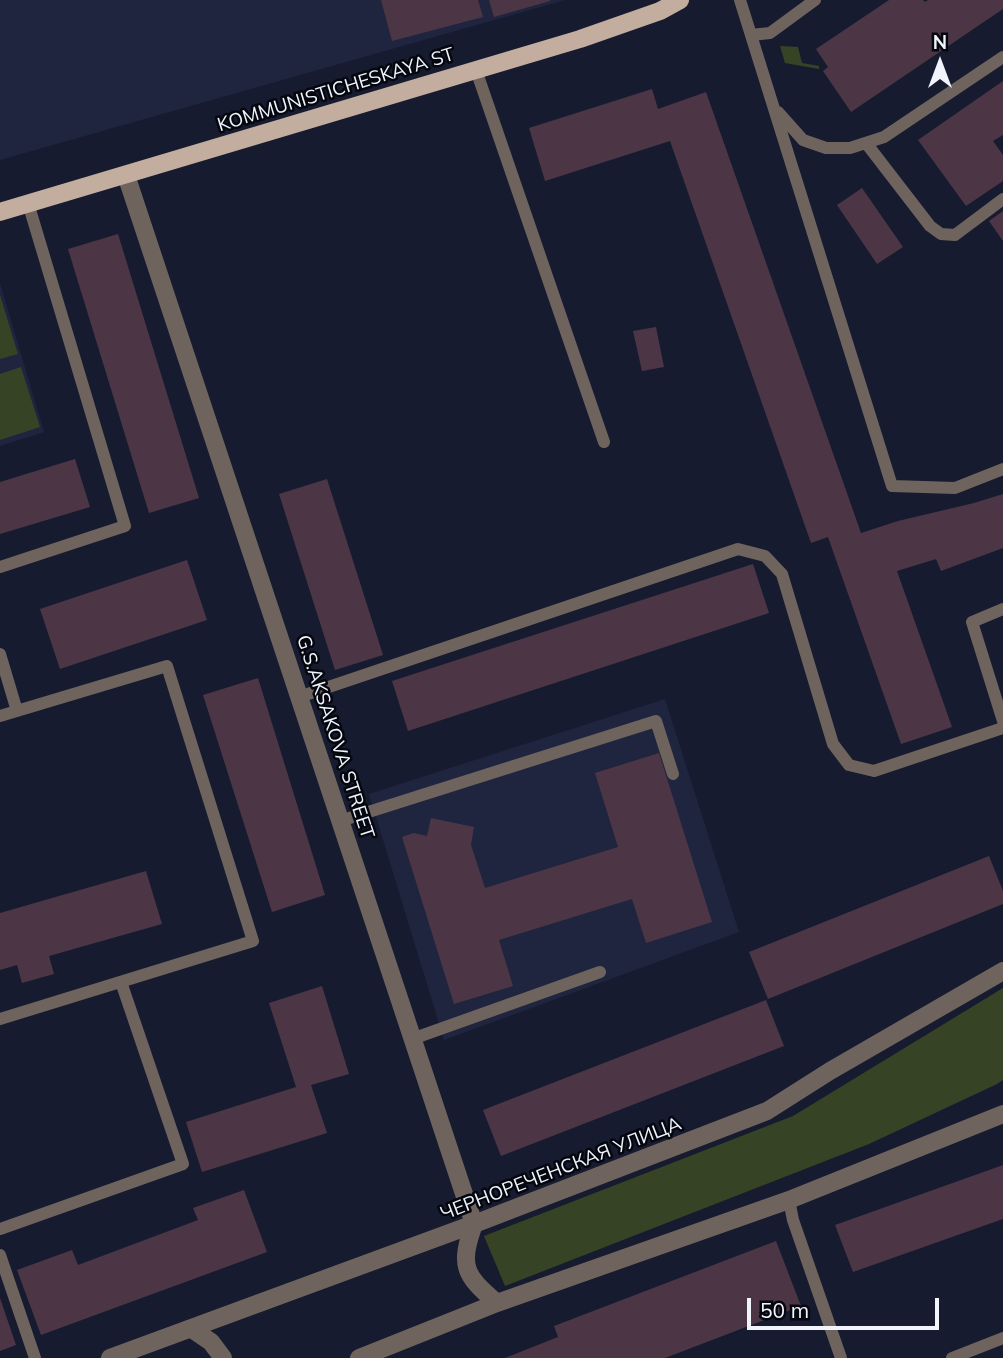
<!DOCTYPE html>
<html>
<head>
<meta charset="utf-8">
<style>
	body { margin:0 }
	#map { position:relative; width:1003px; height:1358px; overflow:hidden; background:#171b30; font-family:Mulish,sans-serif }
	canvas { display:block }
	.north { position:absolute; left:905px; top:28px; width:70px; height:70px; -webkit-text-stroke:5px #05070f; paint-order:stroke; rotate:0deg; font-size:19px; font-weight:700; line-height:28px; text-align:center; color:#f1f4fd }
	.north::after { content:''; display:block; margin:auto; width:24px; height:32px; background:#f1f4fd; clip-path:polygon(50% 0,100% 100%,50% 72%,0 100%) }
	.scale { position:absolute; left:747px; top:1298px; width:192px; height:32px; box-sizing:border-box; border:4px solid #f1f4fd; border-top:0; padding-left:9px; font-size:21px; line-height:24px; white-space:nowrap; color:#f1f4fd; -webkit-text-stroke:5px #05070f; paint-order:stroke }
</style>
</head>
<body>
<div id="map">
<canvas width="1003" height="1358"></canvas>
<div class="north">N</div>
<div class="scale">50 m</div>
</div>
<script>
const ctx = document.querySelector('canvas').getContext('2d');
ctx.lineJoin = 'round';
function fillPath(path, color) { ctx.fillStyle = color; ctx.fill(path, 'evenodd'); }
function stroke(path, color, width, dash) { ctx.strokeStyle = color; ctx.lineWidth = width; ctx.lineCap = dash ? 'butt' : 'round'; ctx.setLineDash(dash || []); ctx.stroke(path); }
function label(font, color, halo, rows, align = 'center') {
  ctx.font = font + ' Mulish,sans-serif'; ctx.lineWidth = 5; ctx.setLineDash([]); ctx.textBaseline = 'middle'; ctx.strokeStyle = halo; ctx.fillStyle = color; for (const [text, x, y, turn = 0] of rows) {
    ctx.save(); ctx.translate(x, y); ctx.rotate((+turn || 0) * Math.PI / 180); ctx.textAlign = isNaN(turn) ? turn : align; if (halo) ctx.strokeText(text, 0, 0); ctx.fillText(text, 0, 0); ctx.restore();
  }
}
fillPath(new Path2D(`
	M0,0H565L0,160Z
	M0,283L44,432L0,446Z
	M665,699L739,932L444,1040L369,794Z`), '#1f253f');
fillPath(new Path2D(`
	M780,46L798,47L802,63L819,66V69L785,63Z
	M0,295L18,354L0,359Z
	M21,367L40,427L0,440V374Z
	M1003,988V1080L997,1084L869,1144L505,1286L484,1236L793,1116Z`), '#364425');
fillPath(new Path2D(`
	M381,0H478L483,17L392,41Z
	M489,0H550V1L494,17Z
	M889,0H923L925,2L928,0H1003V9L851,112L823,71L828,67L816,49Z
	M1003,81V135L993,141L1003,155V181L966,206L918,140Z
	M652,89L658,109L706,92L861,533L898,521L974,503L1003,494V548L941,571L936,559L897,571L952,727L901,744L828,537L811,543L670,141L545,181L529,128Z
	M862,188L903,247L877,264L837,205Z
	M1003,211V241L989,221Z
	M118,234L199,498L149,513L68,249Z
	M656,327L664,367L642,371L633,331Z
	M75,459L90,507L0,534V482Z
	M327,479L383,655L335,670L279,494Z
	M187,560L207,620L60,669L40,609Z
	M753,564L769,613L408,731L392,681Z
	M258,678L325,895L272,912L203,695Z
	M659,753L712,922L646,943L632,899L499,940L513,986L454,1004L402,837L414,833L427,836L431,818L474,827L471,845L485,888L618,847L595,773Z
	M989,856L1003,891V904L768,999L749,952Z
	M146,871L162,924L49,956L54,974L22,983L17,965L0,970V913Z
	M322,986L349,1074L311,1085L327,1133L202,1172L186,1122L296,1087L269,1003Z
	M766,1000L784,1046L501,1156L483,1110Z
	M1003,1165V1219L853,1272L835,1225Z
	M244,1190L267,1252L41,1335L17,1270L72,1250L78,1265L198,1220L193,1208Z
	M776,1241L801,1306L665,1358H505L558,1337L554,1326Z
	M0,1298L16,1345L0,1351Z`), '#4c3646');
stroke(new Path2D(`
	M740,0L892,486L955,488L1003,469
	M751,35L770,33L815,0
	M476,70L604,442
	M778,112L803,140L826,148H850L884,137L1003,57
	M866,143L930,226L941,234L955,235L1003,199
	M0,567L125,526L28,203
	M1003,609L972,622L1003,721
	M0,654L17,711
	M299,697L738,549L765,556L782,574L833,744L849,765L874,771L1003,728
	M0,716L167,666L253,941L0,1019
	M340,821L656,721L673,774
	M412,1039L600,972
	M789,1200L793,1220L841,1358
	M0,1229L183,1164L121,982
	M0,1255L35,1358
	M952,1358L1003,1338`), '#6f645d', 12);
stroke(new Path2D(`
	M126,175L474,1224C459,1266 464,1275 497,1303
	M192,1329L211,1342L223,1358
	M110,1358L474,1224L767,1111L830,1071L1003,971
	M359,1358L497,1303L789,1200L1003,1114`), '#6f645d', 18);
stroke(new Path2D(`
	M0,212L580,39L660,11L680,0`), '#c3ad9e', 18);
label('19px', '#f1f4fd', '#05070f', [
	["KOMMUNISTICHESKAYA ST",336,90,-17],
	["G.S.AKSAKOVA STREET",335,737,72],
	["ЧЕРНОРЕЧЕНСКАЯ УЛИЦА",561,1169,-21]
]);
</script>
</body>
</html>
